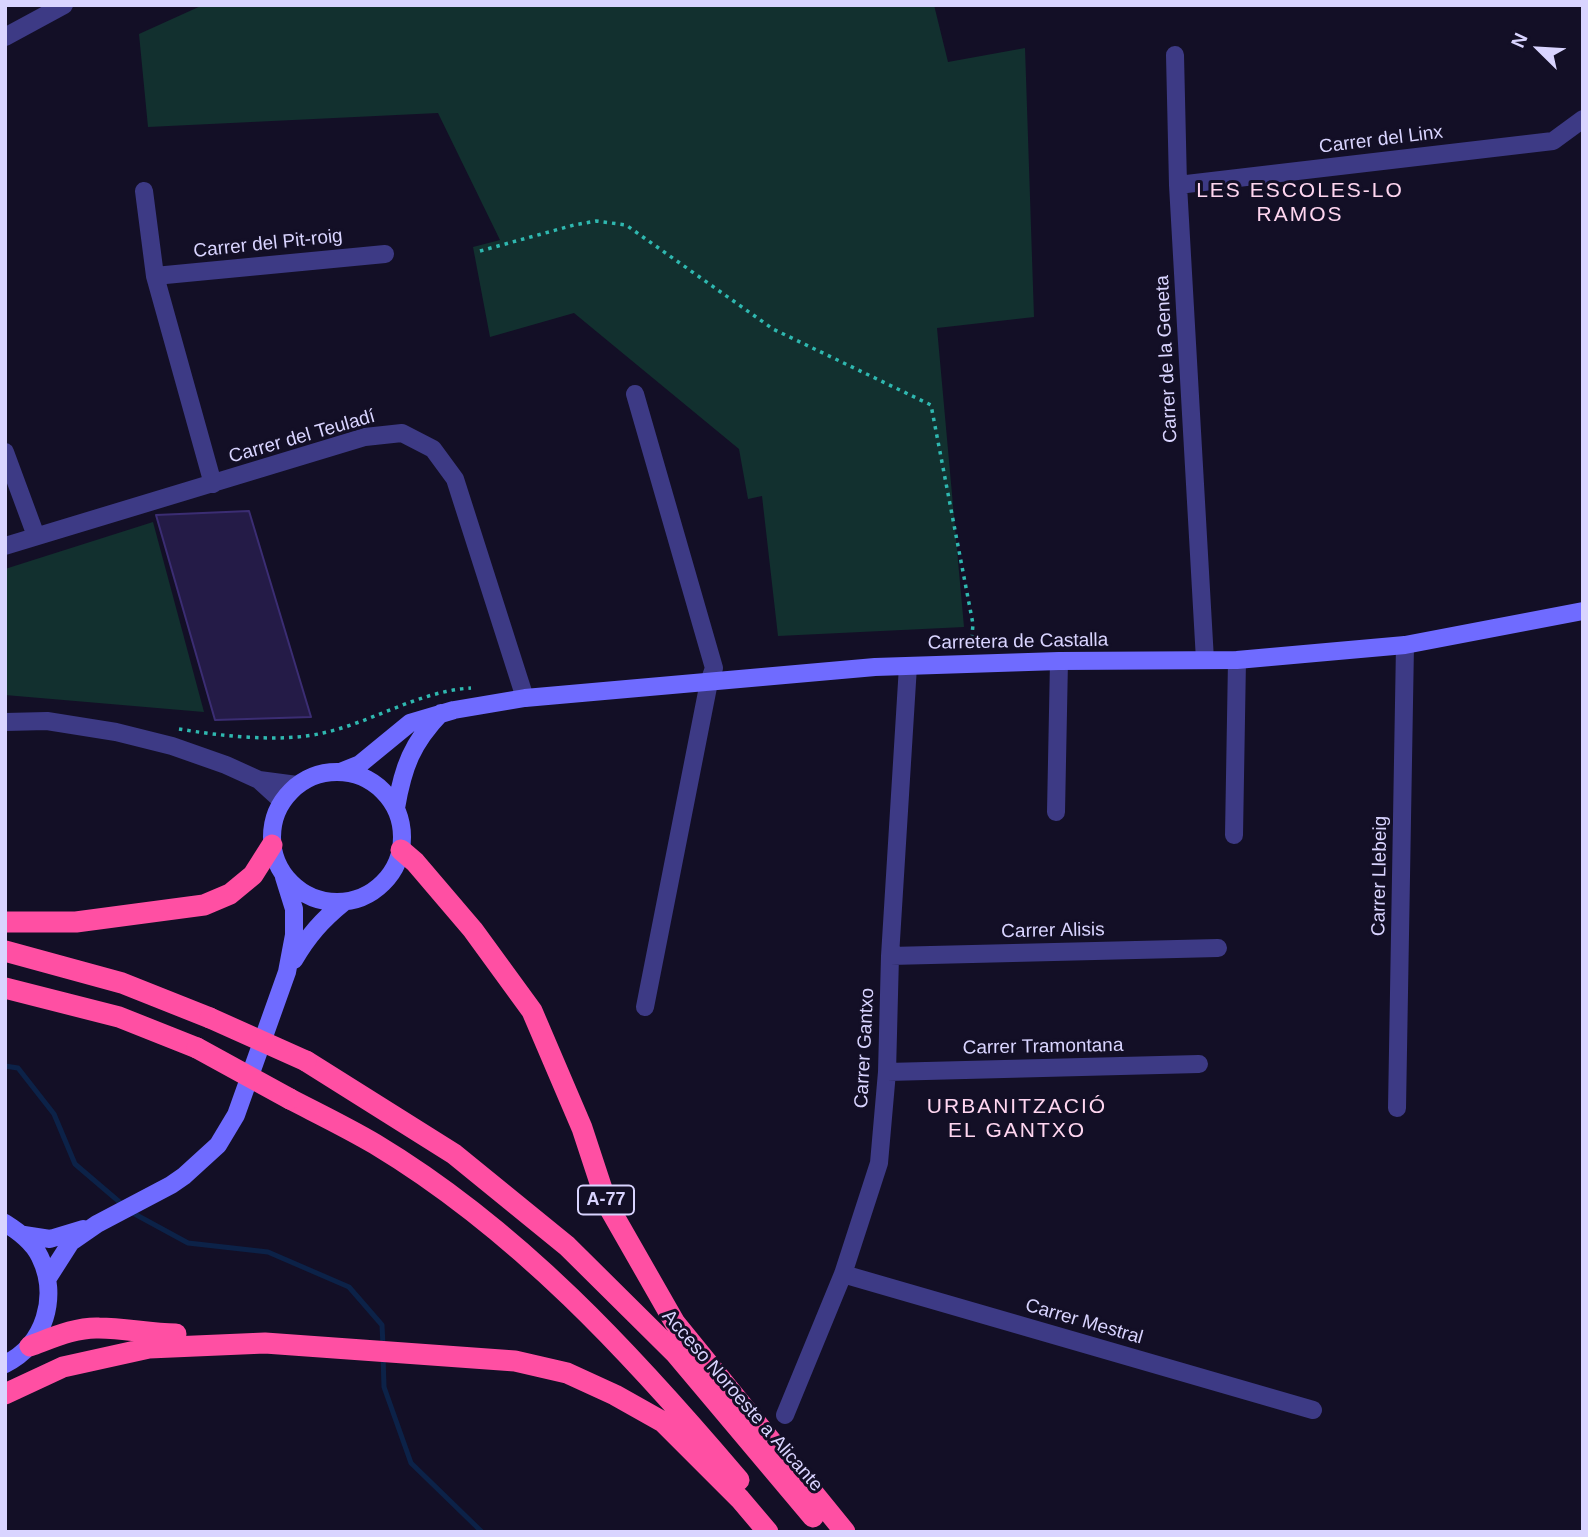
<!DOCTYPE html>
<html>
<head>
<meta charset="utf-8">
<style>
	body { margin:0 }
	#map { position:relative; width:1588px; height:1537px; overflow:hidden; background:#130f26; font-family:Helvetica,sans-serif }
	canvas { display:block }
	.frame { position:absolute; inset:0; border:7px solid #d9d4ff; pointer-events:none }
	.north { position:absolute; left:1504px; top:14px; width:70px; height:70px; -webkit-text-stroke:5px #130f26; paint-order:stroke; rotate:294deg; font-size:19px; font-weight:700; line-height:28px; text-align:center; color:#d9d4ff }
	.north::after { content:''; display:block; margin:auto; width:24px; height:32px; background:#d9d4ff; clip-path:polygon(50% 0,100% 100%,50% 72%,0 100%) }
</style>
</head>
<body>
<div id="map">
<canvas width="1588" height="1537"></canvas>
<div class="frame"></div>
<div class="north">N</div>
</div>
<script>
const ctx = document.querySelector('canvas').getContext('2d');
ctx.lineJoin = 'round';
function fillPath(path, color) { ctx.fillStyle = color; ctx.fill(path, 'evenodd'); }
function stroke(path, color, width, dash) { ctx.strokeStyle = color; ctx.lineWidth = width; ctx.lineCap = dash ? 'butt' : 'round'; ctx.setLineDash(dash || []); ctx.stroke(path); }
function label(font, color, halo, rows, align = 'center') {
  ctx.font = font + ' Helvetica,sans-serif'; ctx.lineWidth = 6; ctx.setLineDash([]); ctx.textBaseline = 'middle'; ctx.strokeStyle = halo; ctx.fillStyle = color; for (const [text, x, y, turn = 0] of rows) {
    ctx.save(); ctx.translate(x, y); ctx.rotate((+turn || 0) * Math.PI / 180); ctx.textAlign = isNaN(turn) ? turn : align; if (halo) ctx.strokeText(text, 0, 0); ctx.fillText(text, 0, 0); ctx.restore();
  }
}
fillPath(new Path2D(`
	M203,5H934L948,62L1025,48L1034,317L937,328L964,627L778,636L762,496L748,499L739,449L574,313L490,337L473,247L500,240L438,113L148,127L139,34Z
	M153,522L204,712L5,695V569Z`), '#12302f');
stroke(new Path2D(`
	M5,1066L18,1068L54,1114L75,1164L123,1205
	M131,1212L188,1243L268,1252L349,1287L382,1325L383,1346
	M383,1355L384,1387L411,1463L482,1532`), '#0c2248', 5);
const building = new Path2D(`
	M249,511L311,717L215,720L156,515Z`);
fillPath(building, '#241b47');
stroke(building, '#3b2d73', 2);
stroke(new Path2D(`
	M480,251L574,225L596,221L626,225L773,329L931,405L973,624L971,648
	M179,729C221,736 281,743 323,733C373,722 419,691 471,688`), '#2fb8b0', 3.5, [3.5, 5]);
stroke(new Path2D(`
	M5,37L64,5
	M1175,55L1178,185L1205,660
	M1178,185L1553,141L1583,119
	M144,191L155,276L213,484
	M155,276L385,254
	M635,394L714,668L709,682L645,1007
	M5,452L36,536
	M5,546L365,437L402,433L433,449L455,479L525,698
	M1056,812L1059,661
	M1234,835L1237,660
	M890,956L1218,948
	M887,1072L1199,1064
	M1397,1108L1405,645
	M843,1274L1313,1410
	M785,1415L843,1274L879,1163L887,1072L890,956L908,666`), '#3d3a85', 18);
stroke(new Path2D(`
	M5,722L47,721L116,732L172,746L226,765L259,780L297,785
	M259,780L282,801`), '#3d3a85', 18);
stroke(new Path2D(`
	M272 837a65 65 0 1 1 130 0a65 65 0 1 1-130 0Z
	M340,772L360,764L410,723L454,710L525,698L875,667L1059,661L1237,660L1405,645L1583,611
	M396,808C403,767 412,743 441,713
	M294,960C308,936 322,920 343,903
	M5,1223C19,1232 33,1242 40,1257C59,1296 45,1345 5,1364
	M24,1235L50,1239L83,1229
	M48,1278L71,1242L97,1224L171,1185L184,1176L218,1145L236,1115L287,972L294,935V909L284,877`), '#6f6bff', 18);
stroke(new Path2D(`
	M401,850L415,862L473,930L532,1011L582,1128L607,1204L675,1323L845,1532
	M5,922H76L204,905L230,894L253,875L272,845
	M5,951L122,983L210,1018
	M5,988L119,1017L197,1048
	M306,1061L454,1154L567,1246L675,1353L813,1517
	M290,1099C319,1114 348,1128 375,1144C518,1230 632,1354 739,1480
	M30,1346C52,1338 76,1327 99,1328C125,1328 150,1334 176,1334
	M5,1394L63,1367L149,1348L265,1343L515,1361L567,1373L615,1395L663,1422L740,1499L768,1532`), '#ff4fa3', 21);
stroke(new Path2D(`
	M210,1018L306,1061
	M197,1048L290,1099`), '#ff4fa3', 21);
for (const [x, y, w] of [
	[606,1200,56]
]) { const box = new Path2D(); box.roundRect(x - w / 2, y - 14.5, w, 29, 5); ctx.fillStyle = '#130f26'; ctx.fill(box); stroke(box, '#d9d4ff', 2); }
label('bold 18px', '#d9d4ff', null, [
	["A-77",606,1200]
]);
label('19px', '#d9d4ff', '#130f26', [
	["Carrer del Linx",1381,140,-7],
	["Carrer del Pit-roig",268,244,-6],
	["Carrer de la Geneta",1167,359,-93],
	["Carrer del Teuladí",302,437,-16],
	["Carretera de Castalla",1018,642,-1],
	["Carrer Llebeig",1380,876,-89],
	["Carrer Alisis",1053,931,-1],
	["Carrer Tramontana",1043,1047,-1],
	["Carrer Gantxo",865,1048,-87],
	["Carrer Mestral",1084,1322,16],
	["Acceso Noroeste a Alicante",742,1401,49]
]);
ctx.letterSpacing = '2px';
label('21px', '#ffd6f0', '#130f26', [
	["LES ESCOLES-LO",1300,191],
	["RAMOS",1300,215],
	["URBANITZACIÓ",1017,1107],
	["EL GANTXO",1017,1131]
]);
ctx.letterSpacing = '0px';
</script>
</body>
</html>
